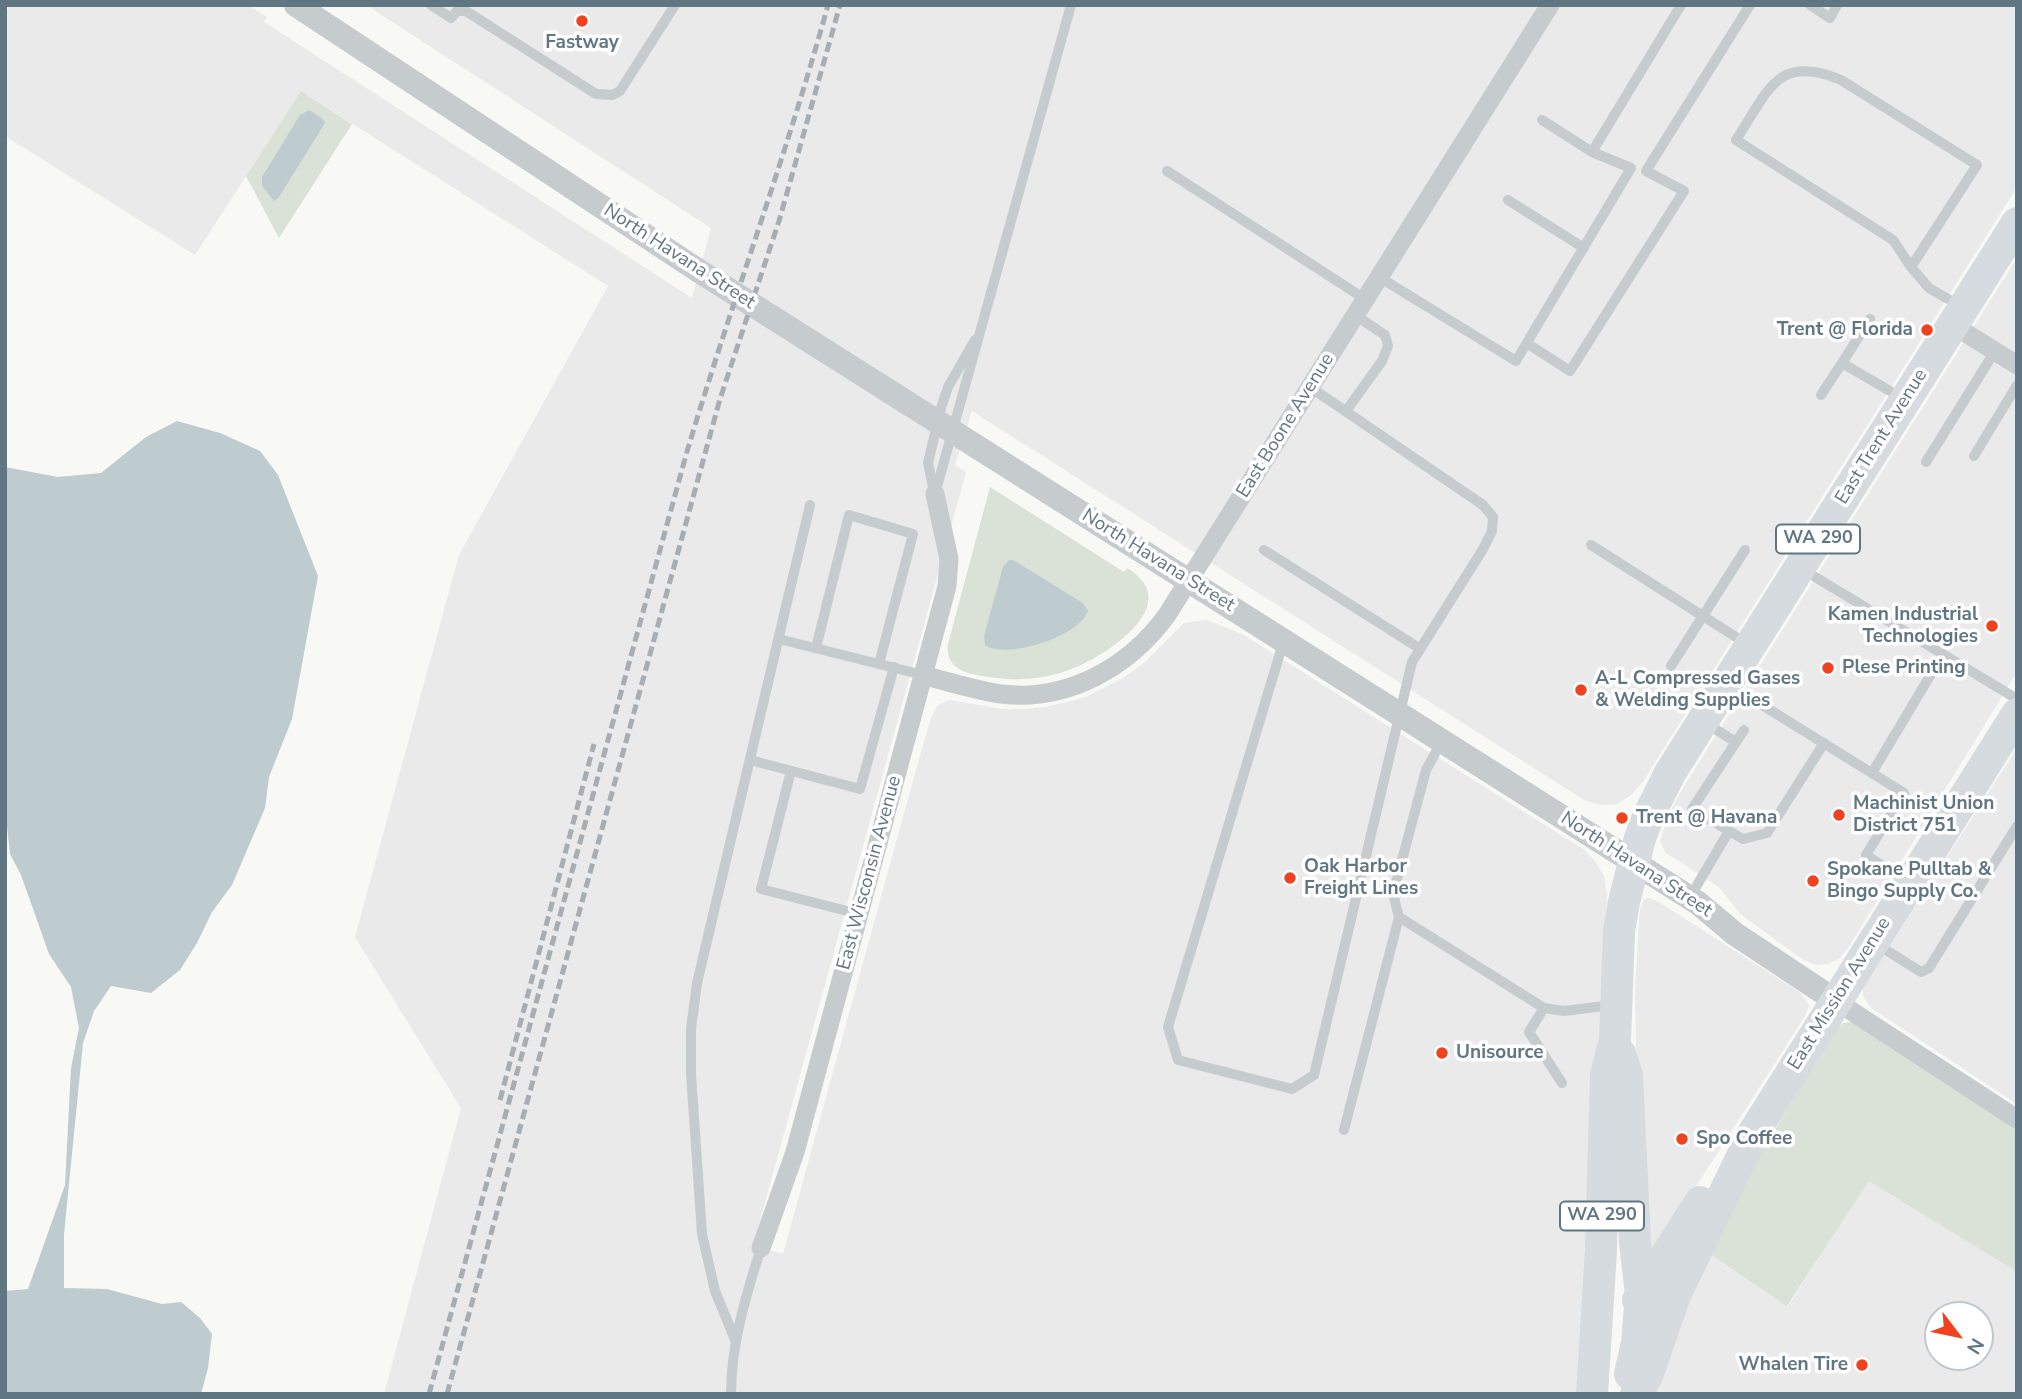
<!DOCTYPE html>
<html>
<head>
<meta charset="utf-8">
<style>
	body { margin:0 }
	#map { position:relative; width:2022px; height:1399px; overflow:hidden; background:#f8f8f5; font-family:"Nunito Sans",sans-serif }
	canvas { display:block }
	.frame { position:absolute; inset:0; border:7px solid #617683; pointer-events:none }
	.north { position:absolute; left:1924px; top:1301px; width:70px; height:70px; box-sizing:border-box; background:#fff; border:2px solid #c0c8cd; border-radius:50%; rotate:122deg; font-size:19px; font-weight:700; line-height:28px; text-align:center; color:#617683 }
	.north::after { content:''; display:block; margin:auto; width:24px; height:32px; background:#f0421e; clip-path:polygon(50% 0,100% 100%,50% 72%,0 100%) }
</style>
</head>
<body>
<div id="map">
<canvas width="2022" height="1399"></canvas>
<div class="frame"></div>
<div class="north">N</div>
</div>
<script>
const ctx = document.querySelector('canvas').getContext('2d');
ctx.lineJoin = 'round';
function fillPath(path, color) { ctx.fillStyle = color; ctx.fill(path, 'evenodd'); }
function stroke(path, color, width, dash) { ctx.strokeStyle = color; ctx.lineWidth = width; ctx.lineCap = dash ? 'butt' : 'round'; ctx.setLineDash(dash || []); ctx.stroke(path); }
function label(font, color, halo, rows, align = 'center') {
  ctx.font = font + ' "Nunito Sans",sans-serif'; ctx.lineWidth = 7; ctx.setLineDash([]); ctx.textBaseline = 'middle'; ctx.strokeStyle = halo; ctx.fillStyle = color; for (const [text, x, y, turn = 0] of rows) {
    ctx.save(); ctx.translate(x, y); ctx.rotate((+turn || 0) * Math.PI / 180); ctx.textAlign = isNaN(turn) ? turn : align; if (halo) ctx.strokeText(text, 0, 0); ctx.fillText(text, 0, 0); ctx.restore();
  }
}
fillPath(new Path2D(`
	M10,5H249L267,17L264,22L692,298L711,228L366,5H2017V187L1642,783L1631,795L1617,804L1600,805L1584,800L972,411L955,465L966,472L753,1246L783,1254L914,777L930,721L937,706L949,700L1002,709H1022L1046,707L1086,697L1123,678L1145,662L1184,623L1207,620L1244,635L1583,849L1595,861L1604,876L1607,893L1599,1135L1581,1394H384L461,1108L355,937L459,555L608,286L301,91L195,255L5,136V14Z
	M2017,258V672L1848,948L1839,959L1828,964L1815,965L1802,959L1739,913L1720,888L1666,853L1660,841L1668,816L1681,791Z
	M2017,748V1104L1871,1008L1863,996V988Z
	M1648,898L1657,901L1801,993L1809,1005L1805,1016L1651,1257L1637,1093L1635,989L1640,909L1644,900Z
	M1869,1180L2017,1272V1394H1647L1704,1251L1788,1306ZM1938,1315H1980V1357H1938Z`), '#e9eae9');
fillPath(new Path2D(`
	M301,91L352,124L279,238L246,176Z
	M990,487L1124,572L1127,568C1190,605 1098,662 1063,672C1034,681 1006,681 977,675C960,672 945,664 948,644Z
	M1851,1022L2017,1127V1272L1869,1181L1787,1306L1705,1251L1739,1189L1836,1029L1843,1023Z`), '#dae1d6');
fillPath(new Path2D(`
	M309,110L322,118L325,123L279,197L274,201L262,186V177L300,115Z
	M177,421L220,433L260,451L278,475L318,576L292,719L269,777L265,808L232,885L212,912L197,943L180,970L151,993L111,986L94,1011L83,1043L64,1234V1288L107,1289L162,1304L181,1302L200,1318L212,1334L208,1368L201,1394H5V1291L28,1289L65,1185L71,1068L79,1028L71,987L49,954L21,875L10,854L5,808V467L58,477L101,473L146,437Z
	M1009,560H1013L1083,603L1088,611C1080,636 1007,660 985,645L984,636L1003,567Z`), '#becbcf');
stroke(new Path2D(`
	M431,5L451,18L457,11H466L596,94L612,95L620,91L675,5
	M1810,5L1830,18L1837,5
	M1542,120L1592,152L1681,5
	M1167,171L1365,299
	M1508,200L1584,248
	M1911,267L1977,165L1841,80C1776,53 1768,92 1736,140L1893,240L1911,267L1929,288L1960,306
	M1379,277L1516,361L1631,168L1592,152
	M1870,319L1842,363L1902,398
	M1528,344L1570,371L1684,191L1646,171L1750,5
	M1821,395L1842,363
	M1346,411L1382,361L1388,346L1385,335L1355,315
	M1974,456L2017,385
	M1926,462L1995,351
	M934,492L928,463L941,408L948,387L975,340
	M935,494L1071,5
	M1591,545L1747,644
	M1264,550L1419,648
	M1802,569L2017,699
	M779,639L923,675
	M1283,643L1168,1027L1178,1060L1292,1089L1314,1075L1412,662L1483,549L1492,531L1493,517L1483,505L1310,387
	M816,648L849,515L913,534L879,664
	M1671,666L1745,550
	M1754,700L1904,793L1866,855L1906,881
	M1707,724L1736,742
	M1744,730L1692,809L1743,839L1767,833L1824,743
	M750,760L860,789L894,667
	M791,771L761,889L859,914
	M1872,773L1943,654
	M1690,897L1729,831
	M1399,917L1544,1008L1529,1032L1562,1083
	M1878,945L1921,972L1929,968L2017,826
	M1544,1008L1564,1011L1612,1005
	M1344,1130L1399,917L1393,894L1426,770L1442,741
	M736,1342L715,1291L702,1234L691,1074V1029L697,983L810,505
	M731,1394C731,1344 746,1295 761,1248`), '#c6cbce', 10);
stroke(new Path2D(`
	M1953,325L2017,365
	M923,675C948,682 975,690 1001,694C1068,702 1129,667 1167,615L1550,5
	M1836,1001L2017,1119
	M761,1248L795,1152L947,586L949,559L935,494`), '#c6cbce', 19);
stroke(new Path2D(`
	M296,5L699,271L1698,903L1735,934L1836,1001`), '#c6cbce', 24);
stroke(new Path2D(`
	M1620,1054L1627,1075L1635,1243L1641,1294L1637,1343L1630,1374
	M1638,1300L1700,1202
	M1592,1394L1601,1251L1606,1075L1615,1040L1619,931L1624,902L1640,838L1648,817L1670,773L2017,223
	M1636,1394L1647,1376L1675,1295L1754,1132L2017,714`), '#d6dbdf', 32);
stroke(new Path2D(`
	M500,1100L594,744
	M429,1394L686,455C731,304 786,157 828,5
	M447,1394L720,399L779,221L840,5`), '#a6aeb3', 5, [10, 5]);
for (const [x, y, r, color] of [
	[582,21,7,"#f0421e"],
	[1927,330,7,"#f0421e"],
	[1992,626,7,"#f0421e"],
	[1828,668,7,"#f0421e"],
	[1581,690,7,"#f0421e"],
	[1839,815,7,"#f0421e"],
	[1622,818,7,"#f0421e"],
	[1290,878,7,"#f0421e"],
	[1813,881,7,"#f0421e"],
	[1442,1053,7,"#f0421e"],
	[1682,1139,7,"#f0421e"],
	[1862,1365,7,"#f0421e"]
]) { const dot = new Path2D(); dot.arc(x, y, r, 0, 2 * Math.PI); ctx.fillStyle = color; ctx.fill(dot); stroke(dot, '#fff', 2.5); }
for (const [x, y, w] of [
	[1818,539,84],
	[1602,1216,84]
]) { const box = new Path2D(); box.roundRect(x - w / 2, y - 14.5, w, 29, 5); ctx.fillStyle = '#fff'; ctx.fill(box); stroke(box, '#617683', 2); }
label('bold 18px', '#617683', null, [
	["WA 290",1818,539],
	["WA 290",1602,1216]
]);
label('bold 19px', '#617683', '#fff', [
	["Fastway",582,43,"center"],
	["Trent @ Florida",1913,330,"right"],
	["Kamen Industrial",1978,615,"right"],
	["Technologies",1978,637,"right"],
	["Plese Printing",1842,668],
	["A-L Compressed Gases",1595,679],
	["& Welding Supplies",1595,701],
	["Machinist Union",1853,804],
	["District 751",1853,826],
	["Trent @ Havana",1636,818],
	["Oak Harbor",1304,867],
	["Freight Lines",1304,889],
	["Spokane Pulltab &",1827,870],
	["Bingo Supply Co.",1827,892],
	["Unisource",1456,1053],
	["Spo Coffee",1696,1139],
	["Whalen Tire",1848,1365,"right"]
], 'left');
label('19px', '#617683', '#fff', [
	["North Havana Street",679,257,33],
	["East Boone Avenue",1286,426,-58],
	["East Trent Avenue",1882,437,-58],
	["North Havana Street",1158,561,32],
	["North Havana Street",1636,865,33],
	["East Wisconsin Avenue",870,873,-75],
	["East Mission Avenue",1840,994,-58]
]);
</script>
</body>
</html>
